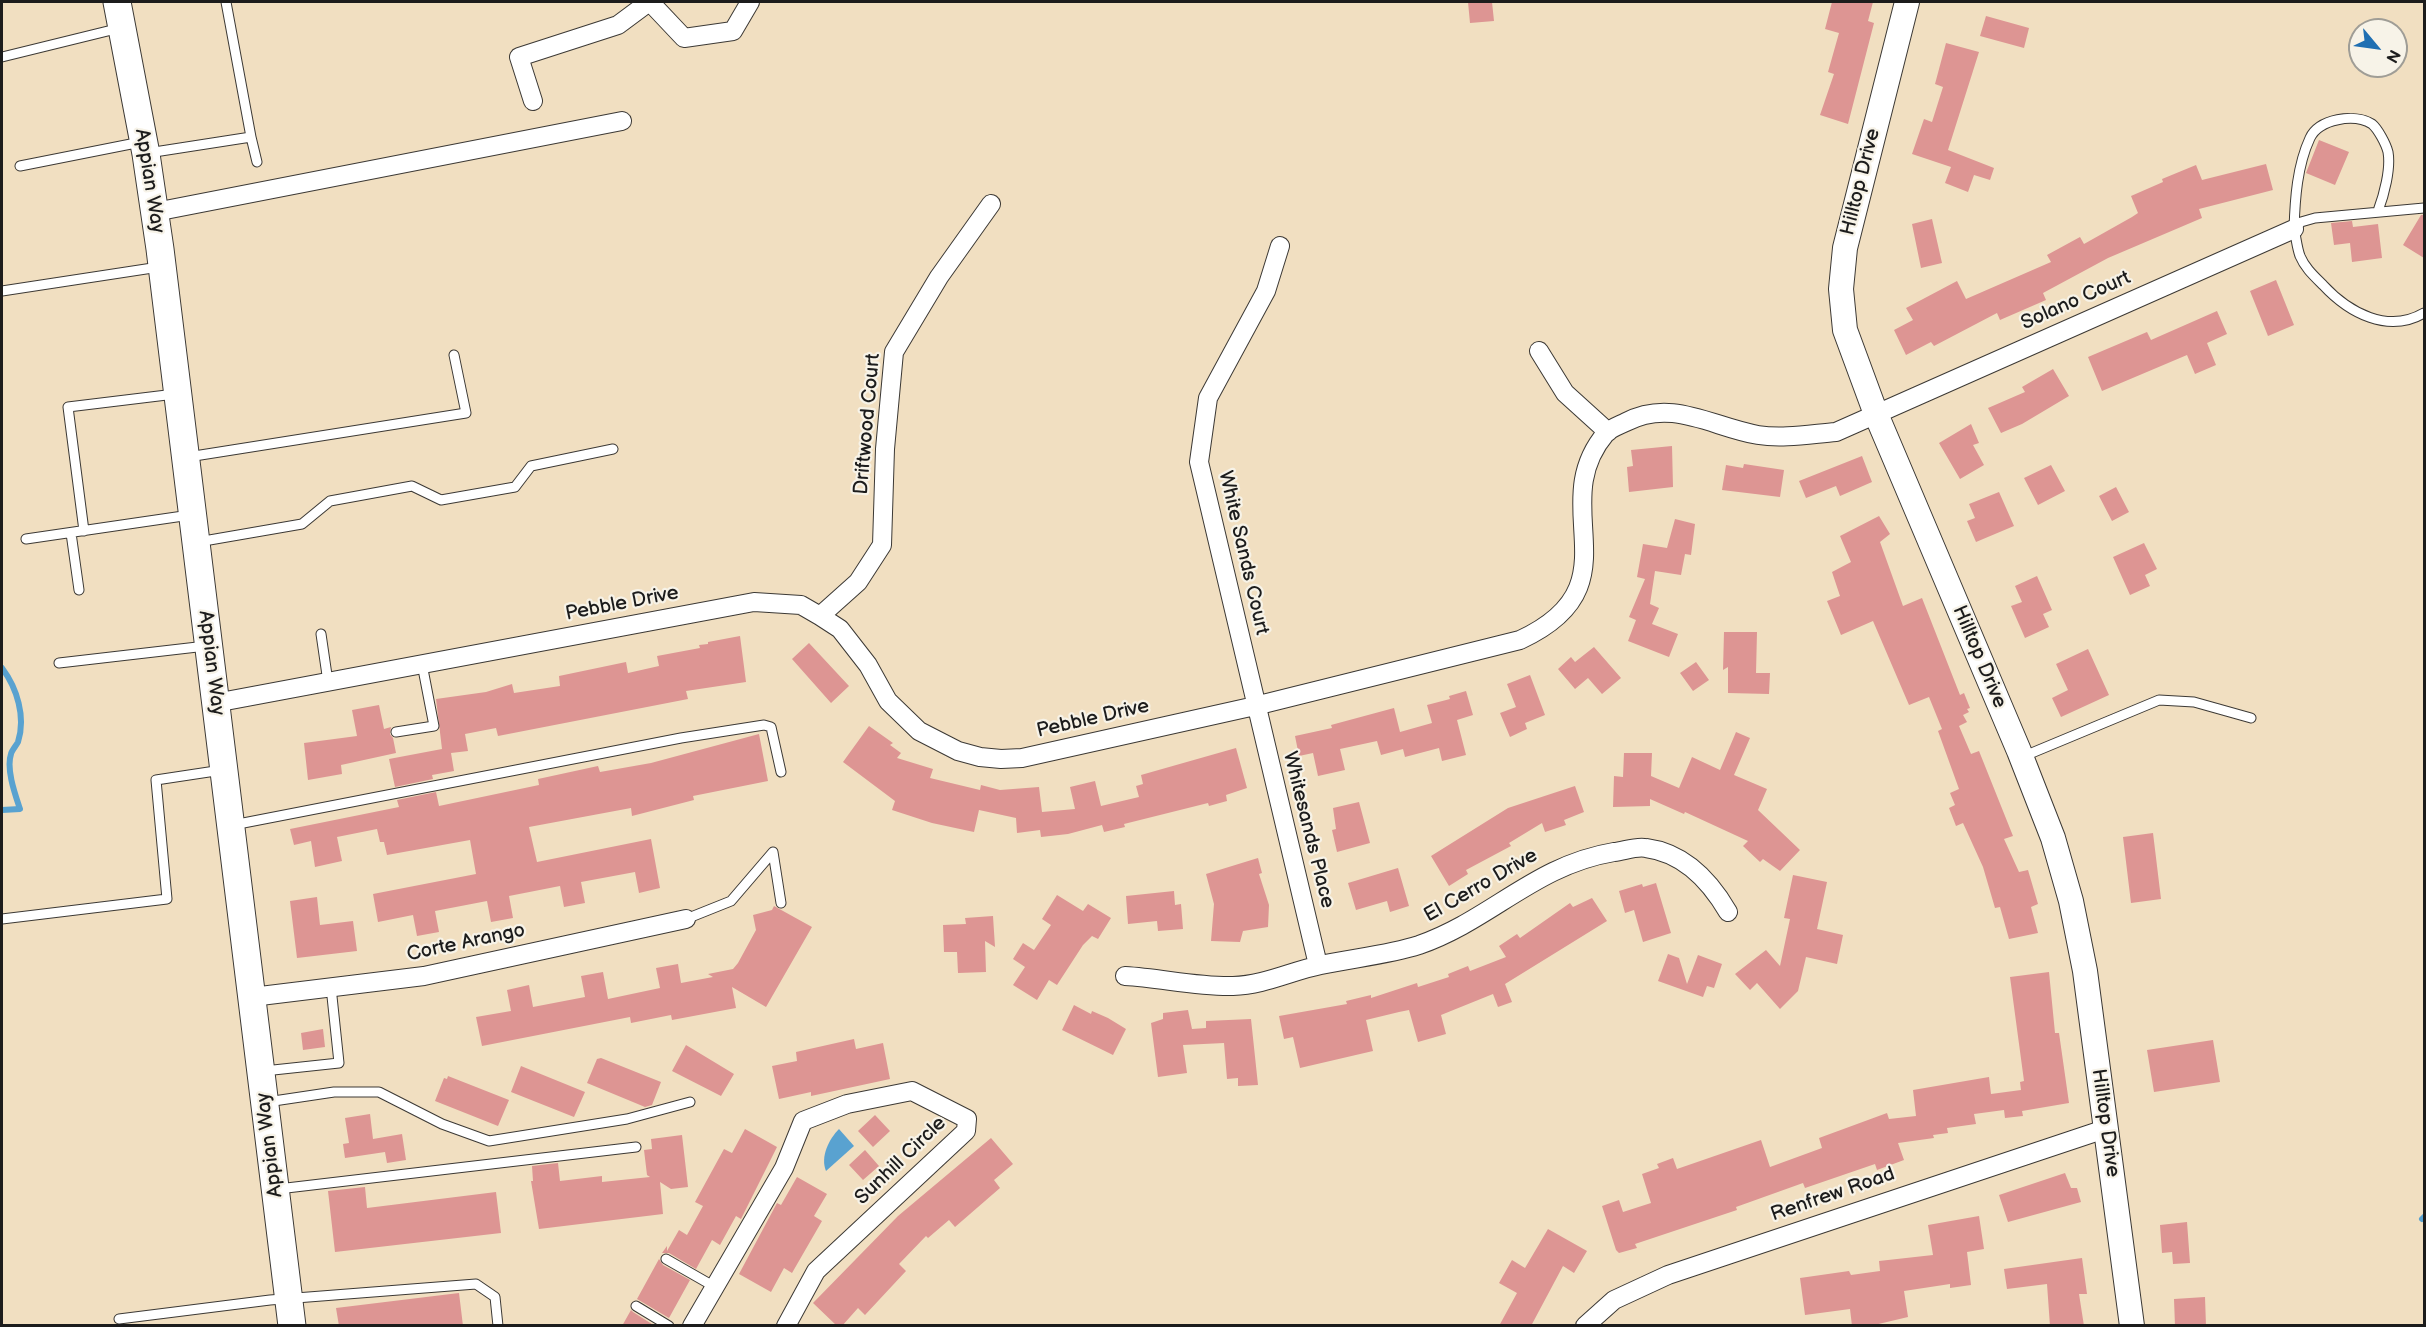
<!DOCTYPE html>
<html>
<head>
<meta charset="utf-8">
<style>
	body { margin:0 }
	#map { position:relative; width:2426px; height:1327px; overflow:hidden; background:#f1dfc1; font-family:"Balsamiq Sans",sans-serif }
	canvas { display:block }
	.frame { position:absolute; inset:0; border:3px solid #1c1c1c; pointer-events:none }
	.north { position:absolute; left:2348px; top:18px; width:60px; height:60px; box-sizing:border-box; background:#f7f3e8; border:2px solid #9f9d96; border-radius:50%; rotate:119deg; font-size:16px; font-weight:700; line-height:24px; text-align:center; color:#1c1c1c }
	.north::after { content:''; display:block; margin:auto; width:21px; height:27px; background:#1f6fb2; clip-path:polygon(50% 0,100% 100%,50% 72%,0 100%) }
</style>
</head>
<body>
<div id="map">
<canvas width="2426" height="1327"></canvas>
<div class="frame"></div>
<div class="north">N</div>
</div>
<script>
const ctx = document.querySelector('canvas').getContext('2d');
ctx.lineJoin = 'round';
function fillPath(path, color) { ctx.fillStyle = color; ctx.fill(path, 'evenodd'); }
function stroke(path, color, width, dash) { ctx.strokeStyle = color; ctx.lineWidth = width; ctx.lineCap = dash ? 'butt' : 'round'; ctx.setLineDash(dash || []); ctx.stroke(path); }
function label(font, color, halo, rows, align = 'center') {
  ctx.font = font + ' "Balsamiq Sans",sans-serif'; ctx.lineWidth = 4.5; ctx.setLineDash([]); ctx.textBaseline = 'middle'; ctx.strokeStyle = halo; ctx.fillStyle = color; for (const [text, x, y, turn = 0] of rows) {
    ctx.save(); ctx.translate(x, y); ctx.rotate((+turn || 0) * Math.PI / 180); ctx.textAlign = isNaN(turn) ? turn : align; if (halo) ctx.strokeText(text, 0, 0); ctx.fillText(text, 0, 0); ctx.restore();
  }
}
fillPath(new Path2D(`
	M839,1129L854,1146L826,1171C820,1157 829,1139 839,1129Z`), '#59a2d0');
stroke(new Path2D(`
	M2,668C17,688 26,717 18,742C16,746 12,750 11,754C6,769 15,794 20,809L2,810
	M2422,1219L2424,1217`), '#59a2d0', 6);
fillPath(new Path2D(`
	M1468,2H1492L1494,21L1470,23Z
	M1832,2H1873L1868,21L1874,23L1848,124L1820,115L1834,74L1828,72L1839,33L1825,29Z
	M1986,16L2029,28L2024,48L1980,36Z
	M1946,43L1979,52L1948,150L1994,168L1990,180L1974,175L1968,192L1945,183L1951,167L1912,154L1924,119L1932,122L1943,87L1935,84Z
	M2319,140L2349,152L2335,185L2306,173Z
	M2266,164L2273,190L2199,209L2202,218L2108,258L2043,293L2046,300L2000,320L1997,313L1934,346L1931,342L1906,355L1894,330L1913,320L1906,308L1957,281L1966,299L2051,262L2047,255L2080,237L2084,244L2132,217L2138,213L2131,196L2163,182L2162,179L2196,165L2202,180Z
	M2421,215H2424V258L2403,245Z
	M1932,219L1942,263L1921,268L1912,224Z
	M2352,221L2353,227L2378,224L2382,258L2352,262L2350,243L2334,245L2331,223Z
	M2276,280L2294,325L2268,336L2250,291Z
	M2217,311L2227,334L2207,343L2216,365L2195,374L2187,355L2102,391L2088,357L2147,332L2151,340Z
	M2053,369L2069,396L2022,424L2001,433L1988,408L2025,392L2022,387Z
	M1971,424L1979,443L1973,445L1984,465L1960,479L1939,443Z
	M1672,446L1673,487L1629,492L1627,467L1633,466L1631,450Z
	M1862,456L1872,482L1840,496L1836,486L1806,498L1799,481Z
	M1744,464L1784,470L1780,497L1722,490L1726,465L1743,468Z
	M2051,465L2065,491L2038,505L2024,478Z
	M2116,487L2129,512L2112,521L2099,496Z
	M1999,492L2014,526L1976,542L1967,521L1975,518L1969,504Z
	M1879,516L1890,534L1880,542L1903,606L1922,598L1960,695L1964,693L1970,708L1967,709L1969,712L1963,715L1967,722L1959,726L1971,754L1979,751L2013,836L2004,839L2019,872L2028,870L2038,904L2031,907L2038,933L2009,939L2000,907L1995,908L1983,867L1963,823L1956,826L1949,808L1955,805L1950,793L1959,789L1938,731L1942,729L1929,697L1909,705L1873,621L1841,635L1827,601L1840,596L1832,572L1851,562L1840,536Z
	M1675,519L1695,524L1691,555L1685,554L1681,575L1655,571L1650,604L1659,608L1652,624L1678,634L1669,657L1628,641L1636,620L1629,617L1645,579L1637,577L1643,544L1667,548Z
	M2144,543L2157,569L2145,575L2150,586L2130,595L2113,557Z
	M2037,576L2052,610L2043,614L2049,627L2025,638L2011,606L2022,602L2015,586Z
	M1724,632H1757L1756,673H1770L1769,694L1728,693V667L1723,670Z
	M740,636L746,682L686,691L688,699L498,736L496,728L465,734L468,751L451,753L454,771L432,775L433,779L395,787L389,759L442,749L436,699L486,692L512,684L514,693L560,686L559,676L626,662L628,673L659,666L657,656L700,648L699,645L708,644V642Z
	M809,643L849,686L831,703L792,659Z
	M1594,647L1621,678L1602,694L1588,678L1575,689L1558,669L1571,657L1575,662Z
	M2088,649L2109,695L2061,717L2052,698L2068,690L2056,664Z
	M1696,662L1709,680L1693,691L1680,673Z
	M1530,675L1545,715L1525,723L1527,729L1510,737L1500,713L1516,707L1507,684Z
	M1466,691L1473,715L1457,720L1466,755L1442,761L1439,748L1405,757L1403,749L1381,755L1377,741L1340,749L1345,770L1318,776L1313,753L1299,756L1295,736L1332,728L1331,725L1394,708L1400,732L1432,723L1427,705L1450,699L1449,696Z
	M379,705L384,729L391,727L390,734L393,738L396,753L341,765L342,774L308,780L304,743L357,736L352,710Z
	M869,726L893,743L890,745L901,753L897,758L933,769L930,778L980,790L981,785L1000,790L1039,787L1042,812L1075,809L1070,787L1095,781L1101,806L1139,797L1136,786L1143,784L1141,775L1236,748L1247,788L1226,795L1227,801L1209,806L1208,803L1124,824L1125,827L1104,832L1102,825L1068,834L1041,837L1040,830L1017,833L1016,818L979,810L974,832L932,823L892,810L895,801L843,762Z
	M1736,732L1750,738L1734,775L1767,789L1758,810L1800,850L1780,871L1763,859L1760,862L1743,846L1748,841L1685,812L1684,814L1650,799V806L1613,807L1614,776L1623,777L1624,753H1652L1651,776L1679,788L1692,757L1720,770Z
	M759,734L768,781L693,796L694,800L632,816L631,808L529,827L537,862L651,839L660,888L639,893L635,872L581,882L585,903L564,907L560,886L509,896L513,918L491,922L487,901L435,911L439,932L417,936L413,915L378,922L373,894L476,874L470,840L387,855L384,842H380L377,829L337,837L342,861L315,867L311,841L294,845L290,829L399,807L397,800L436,792L439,806L539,785L538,779L598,766L600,772L651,763Z
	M1575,786L1584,812L1564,820L1566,825L1545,832L1542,823L1509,843L1511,846L1466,870L1468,874L1449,886L1431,856L1508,808Z
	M1359,802L1370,843L1337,852L1332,830L1336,829L1333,808Z
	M2153,833L2161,899L2131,903L2123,837Z
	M1258,858L1262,873L1259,874L1269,905L1268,927L1243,931L1240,942L1211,941L1214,904L1206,874Z
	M1398,868L1409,906L1390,912L1387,901L1356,910L1348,883Z
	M1793,875L1827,882L1817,929L1843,935L1837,964L1806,957L1798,991L1780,1009L1757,983L1750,990L1735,974L1766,950L1780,966L1790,919L1784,918Z
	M1656,883L1671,933L1643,942L1634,910L1625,913L1619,891L1642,884L1643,887Z
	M1174,891L1175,905L1181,904L1183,929L1158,931L1157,921L1128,924L1126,896Z
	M1057,895L1083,911L1088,904L1111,918L1098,939L1092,936L1083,945L1057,985L1049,980L1037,1000L1013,985L1025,967L1013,959L1023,943L1034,950L1051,925L1042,919Z
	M317,897L320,925L353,921L357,951L297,958L290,901Z
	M1592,898L1607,921L1505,984L1512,1002L1498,1007L1493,994L1441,1015L1446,1034L1418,1042L1409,1010L1399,1012L1366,1020L1373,1051L1300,1068L1293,1037L1284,1039L1279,1016L1347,1004L1346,1001L1371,995V998L1417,983L1418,987L1449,977L1448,974L1468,966L1470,971L1506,957L1499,946L1517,934L1520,938L1570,903L1573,907Z
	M774,906L812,927L766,1007L732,987L736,1008L672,1020L671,1015L631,1023L630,1017L482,1046L476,1017L511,1011L507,990L529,985L533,1007L585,997L581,976L603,972L608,999L660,988L656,968L678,964L681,983L713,977L708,974L733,969L738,963L756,930L753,915L772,910Z
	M993,916L995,947L985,941L986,972L958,973L957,952H944L943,925L966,924L965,918Z
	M1668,954L1679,958L1687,984L1698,955L1722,964L1714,988L1707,986L1703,997L1658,981Z
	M2049,972L2055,1033H2059L2069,1103L2022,1111L2023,1116L2005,1118L2004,1110L1974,1114L1976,1124L1947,1128L1948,1133L1933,1135L1934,1138L1898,1143L1904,1160L1877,1170L1875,1164L1805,1188L1803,1183L1736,1207L1737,1210L1635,1244L1637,1248L1619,1253L1616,1250L1602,1206L1619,1200L1623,1212L1651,1203L1642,1174L1659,1168L1657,1164L1673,1158L1677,1169L1761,1140L1770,1167L1822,1148L1819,1138L1887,1113L1889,1119L1916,1116L1913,1090L1989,1077L1991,1094L2021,1090L2020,1082L2024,1081L2010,977Z
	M1074,1005L1091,1014L1092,1011L1108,1018L1126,1029L1113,1055L1062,1030Z
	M1188,1010L1192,1029L1206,1028V1021L1251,1019L1258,1085L1238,1086V1078L1227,1079L1224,1043L1183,1045L1187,1073L1158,1077L1151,1023L1163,1019V1013Z
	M323,1029L325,1047L303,1050L301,1033Z
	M854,1039L856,1049L883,1043L890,1079L811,1096V1092L779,1099L772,1066L797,1061L796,1052Z
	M2213,1040L2220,1082L2154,1092L2147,1050Z
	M686,1045L734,1074L721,1096L672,1071Z
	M601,1058L661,1082L652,1105L645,1107L587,1083L597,1059Z
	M521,1066L585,1092L574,1117L511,1092Z
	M448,1076L509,1100L498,1126L435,1101L444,1078L447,1079Z
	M370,1114L373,1139L402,1134L406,1160L387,1163L385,1152L345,1158L343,1144L349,1143L345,1118Z
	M875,1115L890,1131L873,1147L858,1131Z
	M745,1129L777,1147L741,1219L736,1216L720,1245L712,1240L696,1269L669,1253H662L667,1246V1251L679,1230L687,1235L703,1206L695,1202L724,1149L732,1153Z
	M682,1135L688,1187L671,1189L660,1182L663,1214L539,1229L531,1181H533L532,1166L558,1163L560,1181L602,1176V1182L650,1177L647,1175L644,1150L652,1149L651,1139Z
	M991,1138L1013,1164L994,1180L1000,1188L955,1227L949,1220L928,1238L926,1236L899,1264L906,1271L865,1315L858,1308L842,1326H837L813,1303L898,1216Z
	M865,1150L879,1166L863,1180L849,1165Z
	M2065,1173L2071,1188H2077L2081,1202L2008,1222L1999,1195Z
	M797,1177L827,1194L814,1216L822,1221L792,1273L784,1268L771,1292L739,1274L777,1203L781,1205Z
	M365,1187L367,1208L496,1192L501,1233L335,1252L328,1191Z
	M1979,1216L1984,1249L1967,1252L1971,1285L1950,1288V1284L1904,1291L1908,1317L1870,1326H1852L1850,1309L1805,1315L1800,1278L1849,1271L1851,1275L1880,1271L1879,1261L1933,1255L1928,1225Z
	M2187,1222L2190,1263L2173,1264L2172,1252L2162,1253L2160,1225Z
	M1548,1229L1587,1251L1574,1273L1563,1266L1531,1326H1499L1517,1293L1499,1283L1512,1260L1525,1268Z
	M2082,1258L2087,1294H2079L2084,1326H2050L2047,1284L2007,1289L2004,1269Z
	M659,1259L663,1265L690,1280L669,1318L637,1299Z
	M459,1293L463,1326H339L336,1308Z
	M2205,1297L2206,1326H2175L2174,1299Z
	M631,1310L633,1312L655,1326H622Z`), '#dd9593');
const service = new Path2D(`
	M2,57L120,28
	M251,137L257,162
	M148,153L251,137L226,2
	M20,166L141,142
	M2378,211C2384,195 2391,169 2388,152C2386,144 2378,129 2372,124C2354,113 2319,119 2310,138C2297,166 2295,199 2294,229L2301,222L2315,218L2424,208
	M2294,229C2296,237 2297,248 2300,256C2305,268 2314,276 2323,285C2349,313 2388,334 2424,313
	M2,291L159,267
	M188,457L466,413L454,355
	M84,531L68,407L175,394
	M71,533L79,590
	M26,539L190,515
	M198,542L302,524L330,501L412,486L441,500L515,487L531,466L613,449
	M321,634L328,682
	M59,663L206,646
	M396,732L434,726L422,664
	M2022,757L2159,700L2194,702L2251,718
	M233,825L681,738L764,725L771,727L781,772
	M2,919L167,899L156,780L222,770
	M686,919L731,901L773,852L781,903
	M264,1071L339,1063L331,987
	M267,1102L334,1092H379L442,1124L489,1141L627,1119L690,1102
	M278,1189L636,1147
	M666,1259L715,1287
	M636,1306L669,1326
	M119,1319L270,1300L476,1284L495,1297L498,1326`);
const minor = new Path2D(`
	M650,2L684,38L733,31L750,2
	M533,101L519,57L618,25L649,2
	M155,212L622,121
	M1280,246L1266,291L1208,398L1199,462L1318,965
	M1539,351L1565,393L1608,432
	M820,616L858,582L882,545L885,449L894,352L939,277L991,204
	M215,703L754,602L801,605L820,616L840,629L868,665L888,701L919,731L958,751L980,757L1001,759L1022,758L1255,706L1520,640C1639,585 1543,507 1606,433C1611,428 1620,425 1626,422C1672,398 1712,427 1758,435C1783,439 1811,434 1836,432L2294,229
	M1125,976C1161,978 1197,987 1233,986C1265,985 1291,971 1321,965C1353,958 1388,955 1419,945C1491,920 1535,865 1614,852C1624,851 1636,846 1646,848C1684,853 1710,881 1728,912
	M252,997L424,976L686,919
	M692,1326L784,1168L803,1121L847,1104L912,1091L967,1119L966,1131L816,1271L786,1326
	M1585,1326L1614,1300L1668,1275L2105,1129`);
const tertiary = new Path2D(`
	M1907,2L1845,248L1841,289L1845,330L1876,414L2019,751L2053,838L2071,901L2085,971L2132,1326`);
const secondary = new Path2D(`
	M117,2L146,154L160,249L292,1326`);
stroke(service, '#3c3935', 11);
stroke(minor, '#3c3935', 20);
stroke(tertiary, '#3c3935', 26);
stroke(secondary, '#3c3935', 29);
stroke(service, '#fff', 9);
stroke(minor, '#fff', 18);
stroke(tertiary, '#fff', 24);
stroke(secondary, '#fff', 27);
label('20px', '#1c1c1c', '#f7f3e8', [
	["Appian Way",149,181,81],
	["Hilltop Drive",1861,182,-76],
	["Solano Court",2076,301,-24],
	["Driftwood Court",868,424,-85],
	["White Sands Court",1243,553,77],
	["Pebble Drive",622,604,-11],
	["Hilltop Drive",1979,657,67],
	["Appian Way",211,663,83],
	["Pebble Drive",1093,719,-13],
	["Whitesands Place",1308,830,76],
	["El Cerro Drive",1481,886,-30],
	["Corte Arango",466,943,-12],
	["Hilltop Drive",2105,1123,82],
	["Appian Way",270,1145,-97],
	["Sunhill Circle",901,1161,-44],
	["Renfrew Road",1833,1195,-19]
]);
</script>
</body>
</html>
